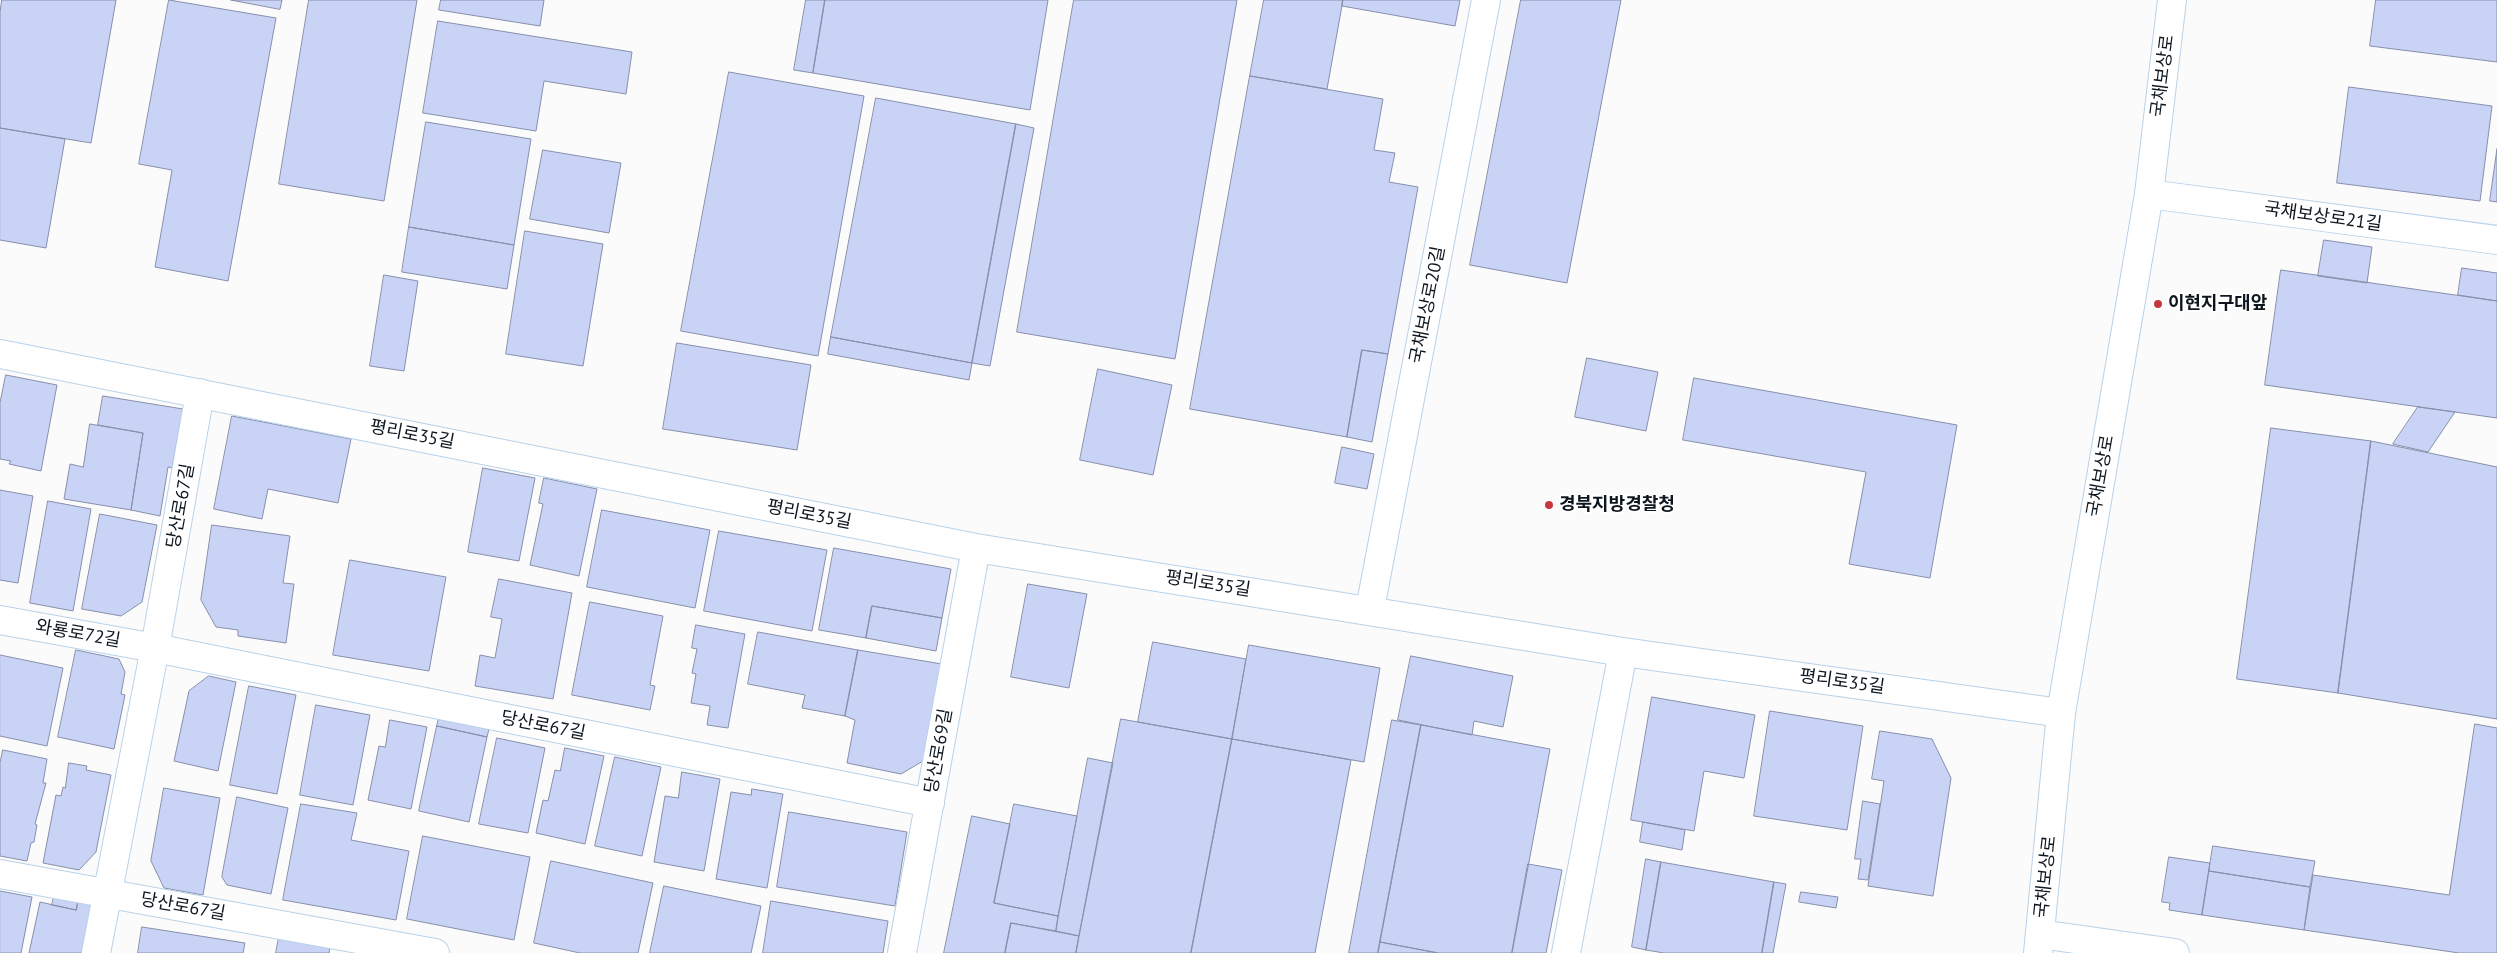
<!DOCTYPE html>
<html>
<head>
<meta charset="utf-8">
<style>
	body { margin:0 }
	canvas { display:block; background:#fbfbfb }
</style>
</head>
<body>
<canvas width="2497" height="953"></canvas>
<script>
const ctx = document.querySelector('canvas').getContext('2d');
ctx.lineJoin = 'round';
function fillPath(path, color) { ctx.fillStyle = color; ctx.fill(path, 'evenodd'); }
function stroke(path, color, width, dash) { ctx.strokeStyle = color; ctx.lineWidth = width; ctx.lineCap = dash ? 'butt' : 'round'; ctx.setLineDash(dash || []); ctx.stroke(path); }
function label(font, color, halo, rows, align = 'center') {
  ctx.font = font + ' "PT Sans","Noto Sans KR",sans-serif'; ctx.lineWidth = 4; ctx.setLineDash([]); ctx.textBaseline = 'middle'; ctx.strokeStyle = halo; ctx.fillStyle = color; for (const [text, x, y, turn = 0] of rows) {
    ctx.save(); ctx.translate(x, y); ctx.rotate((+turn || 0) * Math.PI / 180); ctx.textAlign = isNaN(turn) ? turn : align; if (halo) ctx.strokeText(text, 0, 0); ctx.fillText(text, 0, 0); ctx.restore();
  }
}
const building = new Path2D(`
	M2,0H116L91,143L0,128V13Z
	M169,0L276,18L228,281L155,267L172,170L139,164Z
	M231,0H282L280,9Z
	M309,0H417L384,201L279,184Z
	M441,0H544L540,26L439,10Z
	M806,0H825L813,73L794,70Z
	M825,0H1048L1030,110L813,73Z
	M1074,0H1237L1175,359L1017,332Z
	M1264,0H1343L1327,89L1250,76Z
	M1343,0H1460L1455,26L1342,6Z
	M1521,0H1621L1567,283L1470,265Z
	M2376,0H2497V62L2370,46Z
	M438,21L632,52L626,94L544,81L536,131L423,113Z
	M729,72L864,96L818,356L681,331Z
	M1250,76L1383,99L1374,150L1395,153L1389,182L1418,187L1388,354L1362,350L1347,437L1190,409Z
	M2349,87L2492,106L2480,201L2337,183Z
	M876,98L1016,124L972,363L831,337Z
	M426,122L531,139L514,245L409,227Z
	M1016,124L1034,128L990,366L972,363Z
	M0,128L65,139L46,248L0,240Z
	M2497,149V202L2490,201Z
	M543,150L621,163L609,233L530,219Z
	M409,227L514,245L507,289L402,272Z
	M525,231L603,244L583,366L506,354Z
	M2324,240L2372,247L2367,283L2318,276Z
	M2462,268L2497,273V301L2458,295Z
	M2281,270L2497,301V418L2265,385Z
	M384,275L418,281L404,371L370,366Z
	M831,337L972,363L969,380L828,354Z
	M677,343L811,365L797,450L663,429Z
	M1362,350L1388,354L1372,442L1347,437Z
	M1587,358L1658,372L1646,431L1575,417Z
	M1098,369L1172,385L1153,475L1080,460Z
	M6,375L57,385L41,471L9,464L11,461L0,459V403Z
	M1694,378L1957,425L1930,578L1849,564L1866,472L1683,440Z
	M103,396L183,409L172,468L168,467L160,516L131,510L143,433L98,425Z
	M2418,407L2455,412L2428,452L2393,444Z
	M232,416L351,439L338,503L268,489L262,519L214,509Z
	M90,424L143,433L131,510L64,499L70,464L83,467Z
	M2271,428L2371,441L2338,693L2237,679Z
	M2371,441L2497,467V719L2338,693Z
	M1342,447L1374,454L1367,489L1335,483Z
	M483,468L535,478L519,561L468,552Z
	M544,478L597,489L579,576L530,565L543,504L539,503Z
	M0,490L33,496L18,583L0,580Z
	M48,501L91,509L73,611L30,603Z
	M602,510L710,530L695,608L587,587Z
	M100,514L157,525L142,602L121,616L82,609Z
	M212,525L290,536L283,583L294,584L286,643L238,636V630L216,627L201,600Z
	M719,531L827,550L812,631L704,611Z
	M834,548L951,569L942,618L872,606L866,638L819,630Z
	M350,560L446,577L429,671L333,655Z
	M499,579L572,593L553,699L475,686L480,655L495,658L502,619L491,617Z
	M1028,584L1087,594L1069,688L1011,677Z
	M590,602L663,616L650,685L655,686L650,710L572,695Z
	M872,606L942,618L936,651L866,638Z
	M696,625L745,634L728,728L707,725L710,706L691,703L696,674L692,673L697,649L692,648Z
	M758,632L858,650L845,716L802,708L805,695L748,684Z
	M1153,642L1246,659L1232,739L1138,722Z
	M1249,645L1380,668L1364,762L1232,739Z
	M76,650L119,659L125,672L121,694L125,695L114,749L58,737Z
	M858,650L942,664L923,761L901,774L847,763L855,720L845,716Z
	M0,655L63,668L47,746L0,736Z
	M1411,656L1513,676L1503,727L1474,721L1472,735L1398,720Z
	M209,676L236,682L218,771L174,761L189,691Z
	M249,686L296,695L277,794L230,785Z
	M1652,697L1755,715L1744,778L1704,771L1694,831L1631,820Z
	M316,705L370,715L353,805L300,795Z
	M1770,711L1863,726L1847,830L1754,816Z
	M440,714L490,725L487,737L437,726Z
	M1121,719L1232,739L1191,953H1076Z
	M390,720L427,727L411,809L368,800L379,746L385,747Z
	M1392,720L1421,725L1380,942L1378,953H1349Z
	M2475,724L2497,728V953H2459L2304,930L2313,875L2449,895Z
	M1421,725L1550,749L1512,953H1438L1380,942Z
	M437,726L487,737L469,822L419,811Z
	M1880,731L1932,739L1951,778L1933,896L1868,886L1884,781L1872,779Z
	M497,738L545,748L528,833L479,824Z
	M1232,739L1351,760L1315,953H1191Z
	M565,748L604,756L585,844L536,833L543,800L548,801L555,770L560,771Z
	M3,750L47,759L43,783H46L35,824L37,825L34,842L31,843L27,861L0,856V763Z
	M615,757L661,767L642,856L595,846Z
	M1088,758L1113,763L1079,936L1056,931Z
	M69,763L87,766L86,770L111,775L96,852L79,870L43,863L56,795L61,796L63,787L65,788Z
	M682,772L720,779L704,871L654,862L665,796L678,798Z
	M164,788L220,798L203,895L164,888L151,861Z
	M752,789L783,794L767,888L716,879L731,792L751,795Z
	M237,797L288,808L271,894L227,885L222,877Z
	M1863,801L1880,804L1868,880L1858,879L1861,859H1855Z
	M301,804L357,813L351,840L409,851L396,920L283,900Z
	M1014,804L1077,816L1058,916L994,903Z
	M789,812L907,832L895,906L777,887Z
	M972,816L1010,824L994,903L1058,916L1056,931L1011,923L1005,953H944Z
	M1643,822L1685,830L1682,850L1640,842Z
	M423,836L530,857L514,940L407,919Z
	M2213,846L2315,861L2310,887L2209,871Z
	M2169,857L2210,863L2202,915L2169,910L2170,903L2162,902Z
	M1646,859L1661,862L1646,950L1632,947Z
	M551,861L653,883L638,953H580L534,943Z
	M1661,862L1774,882L1762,953H1664L1646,950Z
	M1528,864L1562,870L1546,953H1512Z
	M2209,871L2310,887L2304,930L2202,915Z
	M1774,882L1786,884L1773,953H1762Z
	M664,886L761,906L751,953H650Z
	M0,891L32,897L21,953H0Z
	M55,892L79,897L76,910L52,905Z
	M1801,892L1838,897L1836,908L1799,902Z
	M79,897L94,908L85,953H29L40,902L76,910Z
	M771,901L888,921L883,953H763Z
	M1011,923L1079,936L1076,953H1005Z
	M142,927L245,943L243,953H138Z
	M279,937L330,947L329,953H276Z
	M1380,942L1438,953H1378Z`);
fillPath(building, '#c9d3f6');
stroke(building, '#878fab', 1);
const minor = new Path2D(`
	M2149,194L2497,240
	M0,354L976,548L1623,652L2061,713
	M1370,609L1486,0
	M0,620L155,648L930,803
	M0,874L435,953
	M2040,934L2175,953
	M96,953L155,648L200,393
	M902,953L976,548
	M1566,953L1623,652`);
const major = new Path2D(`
	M2038,953L2061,713L2149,194L2172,0`);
stroke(minor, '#b8d2e9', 30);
stroke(major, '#b8d2e9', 30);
stroke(minor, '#fff', 28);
stroke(major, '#fff', 28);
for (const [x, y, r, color] of [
	[2158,304,5,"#c73740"],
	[1549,505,5,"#c73740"]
]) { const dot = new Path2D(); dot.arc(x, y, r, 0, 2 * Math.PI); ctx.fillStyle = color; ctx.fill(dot); stroke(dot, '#fff', 2); }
label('18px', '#0d161e', '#fff', [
	["국채보상로",2163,76,-83],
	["국채보상로21길",2323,217,8],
	["국채보상로20길",1428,305,-79],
	["평리로35길",412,435,11],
	["국채보상로",2101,476,-80],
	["당산로67길",181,506,-80],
	["평리로35길",809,515,11],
	["평리로35길",1208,584,9],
	["와룡로72길",78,634,10],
	["평리로35길",1842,682,8],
	["당산로67길",543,726,11],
	["당산로69길",939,751,-80],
	["국채보상로",2046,877,-84],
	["당산로67길",183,907,10]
]);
label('bold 18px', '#0d161e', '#fff', [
	["이현지구대앞",2168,304],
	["경북지방경찰청",1559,505]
], 'left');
</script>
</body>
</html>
